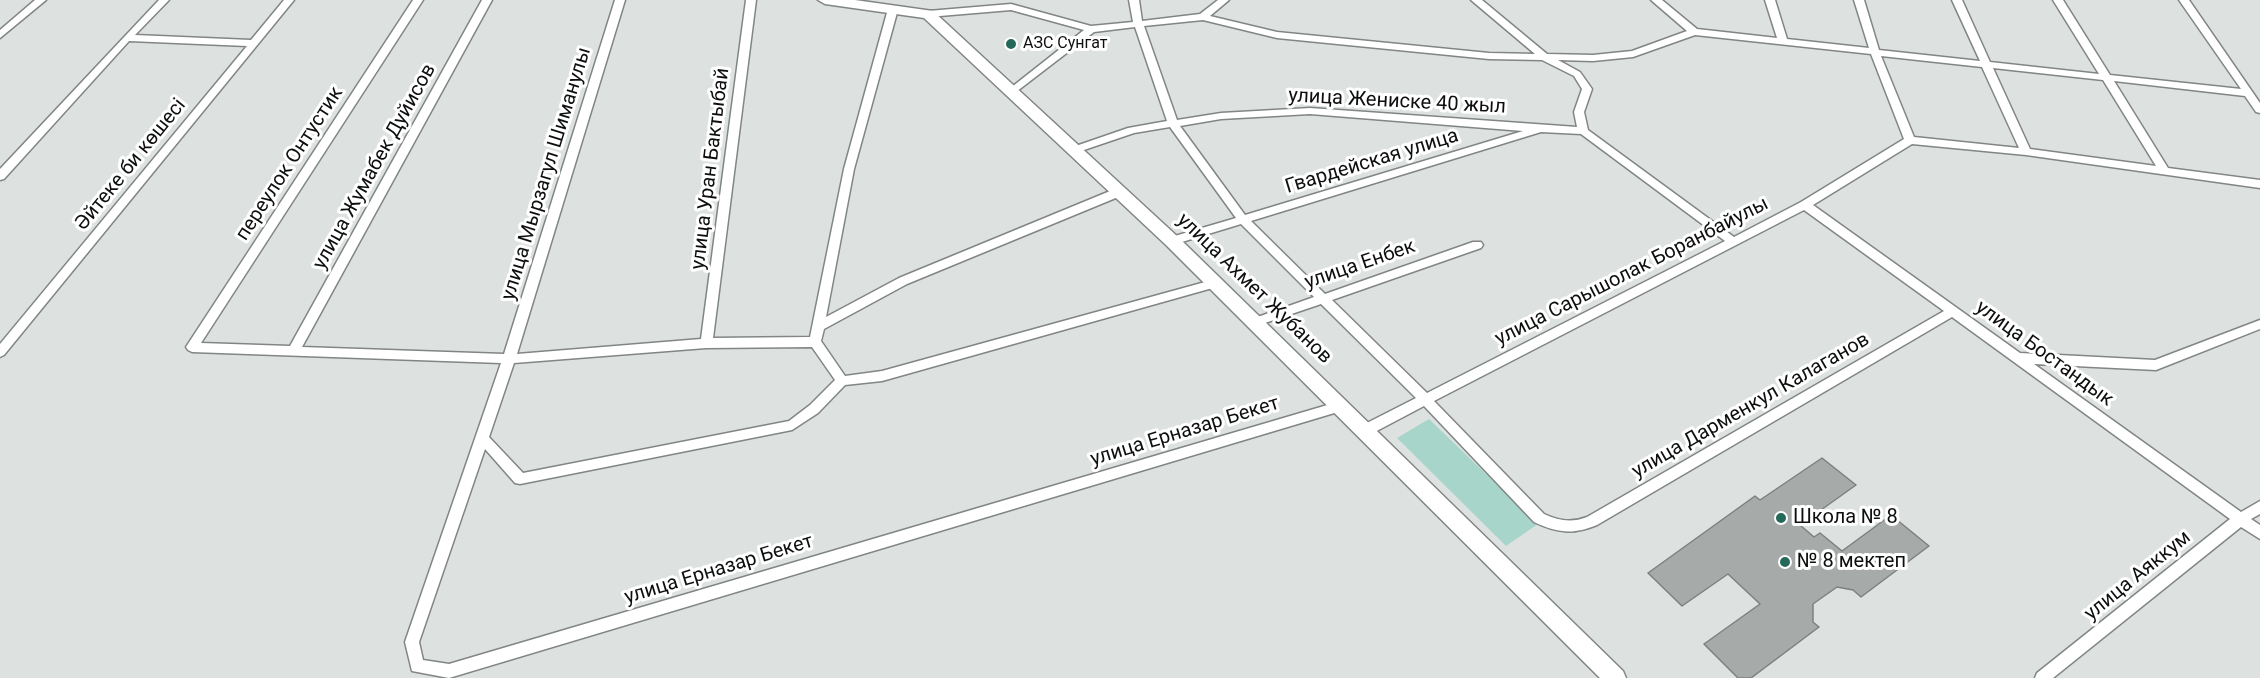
<!DOCTYPE html>
<html>
<head>
<meta charset="utf-8">
<style>
	body { margin:0 }
	canvas { display:block; background:#dde2e0 }
</style>
</head>
<body>
<canvas width="2260" height="678"></canvas>
<script>
const ctx = document.querySelector('canvas').getContext('2d');
ctx.lineJoin = 'round';
function fillPath(path, color) { ctx.fillStyle = color; ctx.fill(path, 'evenodd'); }
function stroke(path, color, width, dash) { ctx.strokeStyle = color; ctx.lineWidth = width; ctx.lineCap = dash ? 'butt' : 'round'; ctx.setLineDash(dash || []); ctx.stroke(path); }
function label(font, color, halo, rows, align = 'center') {
  ctx.font = font + ' Roboto,sans-serif'; ctx.lineWidth = 6; ctx.setLineDash([]); ctx.textBaseline = 'middle'; ctx.strokeStyle = halo; ctx.fillStyle = color; for (const [text, x, y, turn = 0] of rows) {
    ctx.save(); ctx.translate(x, y); ctx.rotate((+turn || 0) * Math.PI / 180); ctx.textAlign = isNaN(turn) ? turn : align; if (halo) ctx.strokeText(text, 0, 0); ctx.fillText(text, 0, 0); ctx.restore();
  }
}
fillPath(new Path2D(`
	M1429,419L1538,524L1506,546L1397,438Z`), '#a8d5c9');
const building = new Path2D(`
	M1822,458L1856,485L1800,525L1814,537L1820,533L1842,551L1891,515L1929,546L1861,597L1853,590L1837,587L1813,604V622L1819,627L1751,678H1738L1704,644L1760,604L1728,574L1682,606L1648,573L1755,496L1760,500Z`);
fillPath(building, '#a6aba9');
stroke(building, '#7c817f', 1.5);
const street = new Path2D(`
	M35,0H46L0,38V30Z
	M159,0H169L135,35L251,40L284,0H294L4,355L0,357V344L247,46L129,41L4,179L0,180V169Z
	M413,0H423L201,343L290,346L482,0H492L302,347L504,354L615,0H625L517,354L701,339L746,0H756L713,338L810,337L844,169L888,9L893,6L898,9L854,169L826,317L899,278L1115,189H1123L1124,192L1123,195L907,284L824,329L821,341L845,376L882,371L1216,279L1222,283L1216,287L882,381L845,385L818,413L792,430L520,484L515,483L485,449L419,642L423,660L449,664L1341,401L1345,402L1347,406L1345,410L1341,411L449,678L412,671L405,642L501,363L192,352L188,350L186,347ZM812,347L835,380L810,405L789,421L523,473L489,437L514,363L706,348Z
	M1129,0H1139L1142,21L1200,14L1218,0H1229L1210,16L1277,32L1489,53L1535,54L1471,0H1482L1547,54L1593,55L1632,51L1687,31L1651,0H1662L1697,29L1777,38L1765,0H1775L1787,39L1869,48L1854,0H1864L1879,50L1980,61L1952,0H1962L1990,62L2099,74L2053,0H2063L2110,75L2241,89L2179,0H2189L2260,103V113L2256,112L2245,96L2114,81L2168,168L2260,180V188L2026,155L1912,144L1813,205L2020,353L2155,360L2260,320V329L2156,370L2034,364L2241,512L2260,501V514L2251,519L2260,525V539L2241,527L2053,678H2035L2037,673L2230,519L1952,317L1597,525C1573,535 1557,533 1534,522L1424,406L1371,434L1366,435L1361,434L1360,430L1361,426L1416,398L1321,304L1256,326L1252,325L1250,322L1252,319L1314,297L1241,224L1172,245L1168,244L1166,241L1168,238L1236,218L1170,127L1134,133L1078,152H1070L1069,150L1070,148L1128,128L1167,121L1135,27L1094,32L1012,95L1007,92L1008,90L1084,30L1011,10L928,17L923,14L928,11L1011,4L1091,26L1133,22ZM1203,20L1277,38L1489,59L1542,60L1574,76L1582,89L1574,112L1577,127L1310,108L1221,113L1177,120L1144,26ZM1695,35L1871,54L1904,139L1801,202L1734,237L1588,130L1584,112L1592,89L1580,72L1558,60L1593,61L1633,57ZM1881,56L1982,67L2019,148L1914,137ZM1993,68L2103,80L2156,166L2030,149ZM1310,114L1523,131L1245,215L1180,126L1221,119ZM1541,132L1581,134L1725,241L1427,393L1332,300L1481,248L1483,245L1481,242H1473L1325,294L1251,221ZM1804,210L1944,311L1587,517C1572,523 1559,521 1544,514L1434,401Z`);
const secondary = new Path2D(`
	M818,0H855L933,11L1178,237L1623,671L1626,678H1600L1166,245L924,18L825,4Z`);
stroke(street, '#818684', 3);
stroke(secondary, '#818684', 3);
fillPath(street, '#fff');
fillPath(secondary, '#fff');
for (const [x, y, r, color] of [
	[1011,44,6,"#25695b"],
	[1781,518,6,"#25695b"],
	[1785,562,6,"#25695b"]
]) { const dot = new Path2D(); dot.arc(x, y, r, 0, 2 * Math.PI); ctx.fillStyle = color; ctx.fill(dot); stroke(dot, '#fff', 2); }
label('16px', '#0d0e0e', '#fff', [
	["АЗС Сунгат",1023,44]
], 'left');
label('20px', '#0d0e0e', '#fff', [
	["улица Жениске 40 жыл",1397,102,3],
	["Гвардейская улица",1372,162,-17],
	["переулок Онтустик",290,164,-57],
	["Әйтеке би көшесі",131,165,-51],
	["улица Жумабек Дуйисов",375,167,-61],
	["улица Уран Бактыбай",711,169,-83],
	["улица Мырзагул Шиманулы",547,174,-73],
	["улица Енбек",1360,265,-19],
	["улица Сарышолак Боранбайулы",1632,272,-27],
	["улица Ахмет Жубанов",1254,289,44],
	["улица Бостандык",2044,354,36],
	["улица Дарменкул Калаганов",1751,406,-30],
	["улица Ерназар Бекет",1185,432,-17],
	["улица Ерназар Бекет",719,570,-17],
	["улица Аяккум",2138,576,-39]
]);
label('20px', '#0d0e0e', '#fff', [
	["Школа № 8",1793,518],
	["№ 8 мектеп",1797,562]
], 'left');
</script>
</body>
</html>
